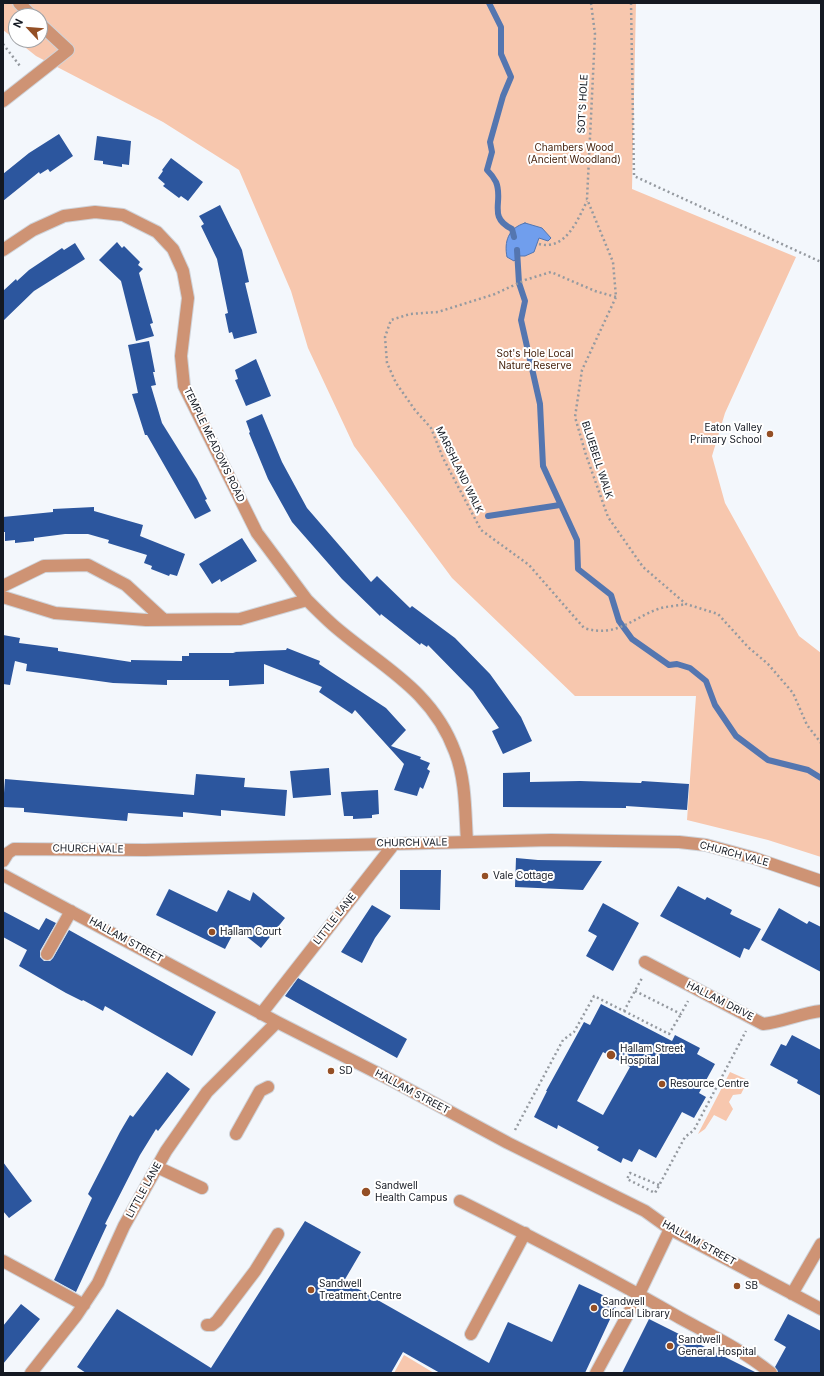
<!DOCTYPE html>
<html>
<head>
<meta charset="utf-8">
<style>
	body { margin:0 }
	#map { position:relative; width:824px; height:1376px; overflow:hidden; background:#f3f7fc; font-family:Inter,sans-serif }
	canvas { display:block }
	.frame { position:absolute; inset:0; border:4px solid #141922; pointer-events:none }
	.north { position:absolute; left:8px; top:8px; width:40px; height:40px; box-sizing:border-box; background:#fff; border:1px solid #a1a3a7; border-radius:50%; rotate:296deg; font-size:11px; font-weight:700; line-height:16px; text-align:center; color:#141922 }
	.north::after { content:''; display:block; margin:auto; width:14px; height:18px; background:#944f25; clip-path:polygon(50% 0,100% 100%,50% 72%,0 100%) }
</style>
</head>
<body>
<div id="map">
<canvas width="824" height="1376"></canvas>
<div class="frame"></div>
<div class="north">N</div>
</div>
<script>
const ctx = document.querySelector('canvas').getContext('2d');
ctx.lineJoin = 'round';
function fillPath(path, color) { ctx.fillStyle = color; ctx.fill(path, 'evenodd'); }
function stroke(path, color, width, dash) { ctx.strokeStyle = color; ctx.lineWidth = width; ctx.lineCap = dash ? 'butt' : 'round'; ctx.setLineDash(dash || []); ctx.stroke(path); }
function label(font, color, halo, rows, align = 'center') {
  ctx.font = font + ' Inter,sans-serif'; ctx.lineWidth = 4; ctx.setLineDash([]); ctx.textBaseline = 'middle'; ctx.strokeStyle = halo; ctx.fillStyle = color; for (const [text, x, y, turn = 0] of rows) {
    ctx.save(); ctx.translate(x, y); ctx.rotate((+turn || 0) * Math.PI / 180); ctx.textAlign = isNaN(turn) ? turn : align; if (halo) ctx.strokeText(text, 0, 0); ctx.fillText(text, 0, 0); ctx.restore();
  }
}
fillPath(new Path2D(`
	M3,3H636L632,189L796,257L725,413L712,456L725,503L799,636L821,653V857L768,840L687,820L696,696H575L452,578L354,446L308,348L291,291L239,170L163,122L36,56L16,40H40V16H16V40L3,30Z
	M730,1072L748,1080L741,1094L733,1095L729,1102L733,1109L726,1121L714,1115L705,1129L698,1134Z
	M404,1355L434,1373H394Z`), '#f7c7ae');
const water = new Path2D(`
	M525,223L542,228L551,238L548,241L539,238L534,252L525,256H519L514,261L507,257C504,242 508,228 525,223Z`);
fillPath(water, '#709eed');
stroke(water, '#5476b0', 1);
stroke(new Path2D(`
	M489,3L501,27V54L511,77L503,96L490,142L492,152L487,170C490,173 494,178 496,182C504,201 487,217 512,229L514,237
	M517,250L519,283L525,301L521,320L540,404L543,466L577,540L578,569L611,595L619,621L632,639L669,665L677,664L690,668L706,681L715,705L736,736L768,760L808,770L821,778
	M488,516L560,505`), '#5476b0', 6);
fillPath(new Path2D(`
	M59,134L73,156L50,172L48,169L40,174L39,172L3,201V174L29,153Z
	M97,136L131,141L129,165L122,164V167L103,164V161L94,160Z
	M171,158L203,182L188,201L181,196L179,198L163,186L165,184L158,178L163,171L162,170Z
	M220,205L242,250L249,282L245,283L257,333L234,339L232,332L229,333L225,314L228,313L217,259L201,226L204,224L199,216Z
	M117,242L122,248L124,246L140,262L138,265L143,269L139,273L153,323L150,324L154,336L136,341L121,281L99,260Z
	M75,243L85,259L34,291L3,321V291L16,279L17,281L29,270L62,248L64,250Z
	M149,341L155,372H153L156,385L151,386L162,423L197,479L207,499L205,500L211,511L195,519L147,435H145L132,394L138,393L128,345Z
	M256,359L271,396L246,406L235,380L238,379L235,370Z
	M262,414L282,462L307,508L371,582L377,576L410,608L412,606L455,638L490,674L521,717L532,741L503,754L492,731L499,728L473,691L428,645L427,647L421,643L420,645L381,614L380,616L342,579L292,522L268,479L249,433L250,432L246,421Z
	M94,507V511L143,525L140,536L185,554L177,576L170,574L169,576L151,569L152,566L144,563L147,555L108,543L109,540L88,534H65L34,538V541L15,543V540L5,541V532H3V517L53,512V509Z
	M242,538L257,561L221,582L220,579L212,584L199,564Z
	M3,635L20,638L19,643L58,648V651L131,662V660L182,661V656H189V653H236L233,652L286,650L287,648L320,661L319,664L386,708L406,730L391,746L421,757L420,759L430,763L427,769L430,771L423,789L420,787L417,796L394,790L404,764L355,710L352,714L319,692L322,687L264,664V684L229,686V680H167V685L113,683L26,671L27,664L15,661L10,685L3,684Z
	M329,768L331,795L293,798L290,771Z
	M530,772V782L580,781L641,783L642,781L689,784L687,810L626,806V808L503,807V773Z
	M196,774L245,778L244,787L287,790L285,816L221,810V816L183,812V817L128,813L127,821L24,812V808L3,807L5,779L194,795Z
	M378,790L379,814L372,815V818L353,819V816H344L341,792Z
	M516,858L538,860L602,861L583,890L515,887Z
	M400,870H441L440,910L400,909Z
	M678,886L705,900L707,897L732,910L730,914L761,929L749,950L744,948L740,958L660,916Z
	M169,889L217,912L228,890L250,901L253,892L285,918L261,948L236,928L225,949L156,915Z
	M603,903L639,923L613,971L586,956L597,936L588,931Z
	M372,905L391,916L375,938L362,963L341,952Z
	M779,908L807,924L809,921L821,927V972L761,940Z
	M3,911L39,930L46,918L56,923L40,951V957L44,961H50L53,958L69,930L216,1012L192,1056L105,1006L103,1011L83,1000L82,1001L66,993L19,966L27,950L3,937Z
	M298,978L407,1039L397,1058L285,996Z
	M601,1004L672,1041L675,1035L700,1048L697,1054L715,1064L699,1093L706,1097L694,1118L682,1112L656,1158L639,1149L632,1162L623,1158L621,1163L597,1150L599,1147L558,1125L557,1129L534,1117L547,1091H546L584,1022L590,1025ZM603,1052L630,1067L603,1115L577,1101Z
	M792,1035L821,1050V1096L797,1083L798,1080L770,1065L781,1044L786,1046Z
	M167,1072L190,1089L158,1131L156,1129L140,1155L105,1224L107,1225L76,1292L54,1280L92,1198L88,1194L120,1132L130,1115L133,1117Z
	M3,1162L32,1201L9,1218L3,1211Z
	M305,1221L361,1252L344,1281L489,1363L508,1322L552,1342L579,1284L618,1302L585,1373H440L403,1352L391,1373H86L77,1367L117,1309L211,1368Z
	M21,1304L40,1319L3,1364V1326Z
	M788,1314L821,1331V1373H778L775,1367L786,1347L774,1340Z
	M649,1319L757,1373H622Z`), '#2c569e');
const minor = new Path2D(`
	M19,3L32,16
	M3,101L68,50L40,24
	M3,250L33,230L64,216L95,212L123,215L157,232L173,249L183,271L188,298L181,356L184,386L257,533L307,600L240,619L146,620L55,613L3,597
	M3,586L44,566L88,565L126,585L164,620
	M307,600C315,608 324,617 333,625C380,666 432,689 455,752C466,780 465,812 467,842
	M3,861L8,853L14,849L145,850L551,840L679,842L706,845L754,858L821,881
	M3,875L277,1022L393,1081L508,1143L645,1211L670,1229L821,1309
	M47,954L71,911
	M645,962L763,1024C783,1022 801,1013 821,1011
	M261,1014L394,844
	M236,1134L260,1091L268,1087
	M157,1167L202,1188
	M460,1201C534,1238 608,1276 680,1318C711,1335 744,1351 771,1373
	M3,1261L84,1305
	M792,1294L821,1244
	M207,1325H212L217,1321L255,1271L278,1234
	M471,1334L525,1233
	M31,1373L76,1316L98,1283L124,1226L166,1151L207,1092L277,1022
	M596,1373L639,1294L670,1229`);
stroke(minor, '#cfd3d9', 14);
stroke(new Path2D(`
	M591,3L595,34L587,199L613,262L616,297L582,370L575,417L586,455L608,517L643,567L686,604L718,614L748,647L768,664L793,693L807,725L821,743
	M631,3L634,176L821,262
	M3,44L20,66
	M539,244C566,251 578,219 587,201
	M616,297L595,291L551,272L525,280L495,294L438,312L410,314L391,320L385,337L387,363L396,383L415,410L431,428L443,458L481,530L529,565L584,628C616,638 631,619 658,609C666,606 677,606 686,604
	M635,991L681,1014L688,1001
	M624,1011L669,1034L681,1014
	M515,1130L563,1040L574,1032L594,996L624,1011L642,978
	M659,1185L630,1173L627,1179L655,1193L685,1137L694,1130L746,1031`), '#959aa0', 2.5, [2, 3]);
stroke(minor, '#ce9374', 12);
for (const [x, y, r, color] of [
	[770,434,4,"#944f25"],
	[485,876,4,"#944f25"],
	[212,932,4,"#944f25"],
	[611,1055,5,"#944f25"],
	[331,1071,4,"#944f25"],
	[662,1084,4,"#944f25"],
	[366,1192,5,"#944f25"],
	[737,1286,4,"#944f25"],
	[311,1290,4,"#944f25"],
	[594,1308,4,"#944f25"],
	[670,1346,4,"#944f25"]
]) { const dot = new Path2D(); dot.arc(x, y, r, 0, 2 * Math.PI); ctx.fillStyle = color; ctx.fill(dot); stroke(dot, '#fff', 1.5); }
label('10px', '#141922', '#fff', [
	["SOT'S HOLE",583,104,-87],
	["TEMPLE MEADOWS ROAD",214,445,64],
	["BLUEBELL WALK",597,460,72],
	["MARSHLAND WALK",459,470,64],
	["CHURCH VALE",412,843,-1],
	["CHURCH VALE",88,849,1],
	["CHURCH VALE",734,854,15],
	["LITTLE LANE",335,919,-52],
	["HALLAM STREET",126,940,29],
	["HALLAM DRIVE",720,1001,27],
	["HALLAM STREET",412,1092,28],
	["LITTLE LANE",144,1190,-61],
	["HALLAM STREET",699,1243,29]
]);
label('10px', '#46230e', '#fff', [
	["Chambers Wood",574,148],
	["(Ancient Woodland)",574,160],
	["Sot's Hole Local",535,354],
	["Nature Reserve",535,366]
]);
label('10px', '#141922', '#fff', [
	["Eaton Valley",762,428,"right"],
	["Primary School",762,440,"right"],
	["Vale Cottage",493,876],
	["Hallam Court",220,932],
	["Hallam Street",620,1049],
	["Hospital",620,1061],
	["SD",339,1071],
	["Resource Centre",670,1084],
	["Sandwell",375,1186],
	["Health Campus",375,1198],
	["Sandwell",319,1284],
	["Treatment Centre",319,1296],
	["SB",745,1286],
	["Sandwell",602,1302],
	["Clincal Library",602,1314],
	["Sandwell",678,1340],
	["General Hospital",678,1352]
], 'left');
</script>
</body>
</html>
